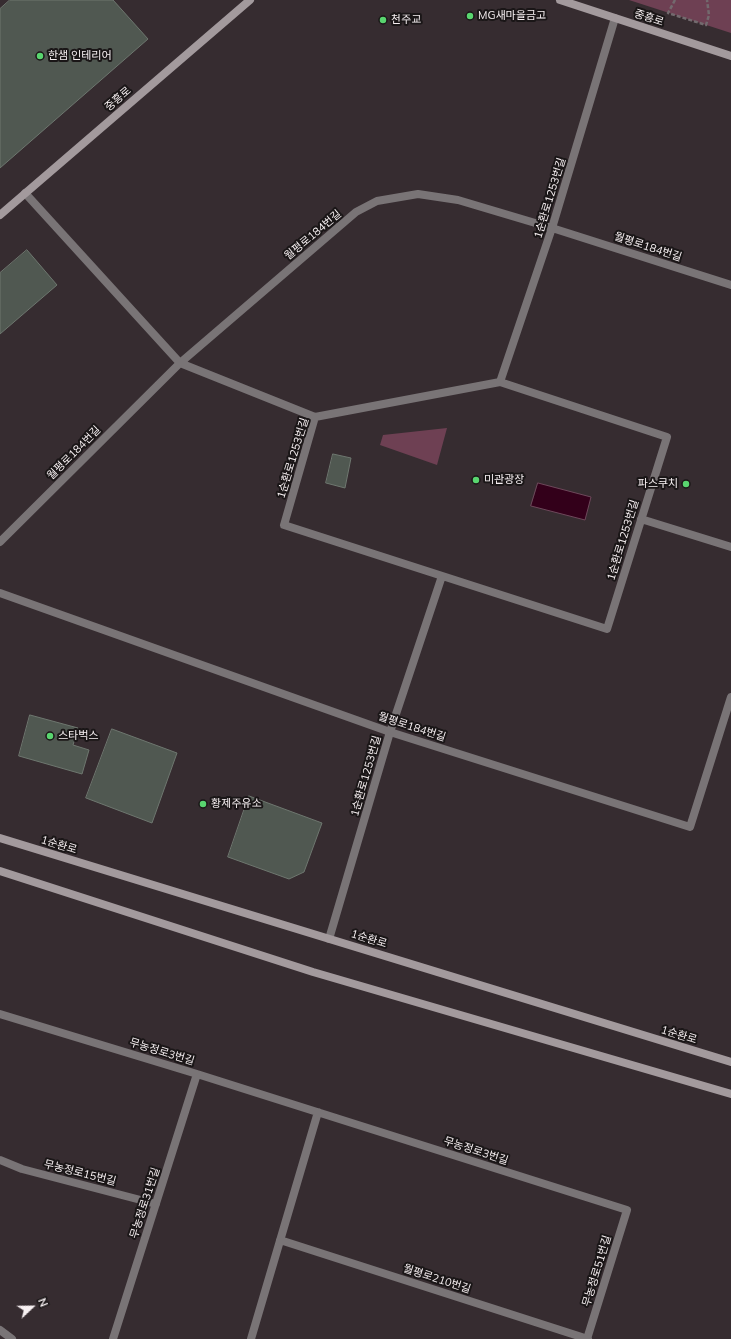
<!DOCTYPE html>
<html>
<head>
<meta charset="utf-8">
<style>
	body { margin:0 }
	#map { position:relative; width:731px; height:1339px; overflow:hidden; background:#362c30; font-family:Mulish,sans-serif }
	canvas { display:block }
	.north { position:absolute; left:12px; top:1287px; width:40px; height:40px; -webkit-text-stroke:3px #1a1617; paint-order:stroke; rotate:68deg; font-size:11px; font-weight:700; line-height:16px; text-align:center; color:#f7f0f2 }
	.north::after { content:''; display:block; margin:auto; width:14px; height:18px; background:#f7f0f2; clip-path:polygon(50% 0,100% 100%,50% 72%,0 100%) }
</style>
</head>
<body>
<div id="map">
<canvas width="731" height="1339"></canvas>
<div class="north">N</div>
</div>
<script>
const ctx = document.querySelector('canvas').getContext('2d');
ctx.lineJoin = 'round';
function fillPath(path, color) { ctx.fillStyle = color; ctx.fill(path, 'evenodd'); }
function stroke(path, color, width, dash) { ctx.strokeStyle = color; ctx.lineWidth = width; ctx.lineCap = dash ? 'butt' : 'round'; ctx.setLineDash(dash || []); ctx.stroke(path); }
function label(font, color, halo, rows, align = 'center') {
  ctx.font = font + ' Mulish,"Noto Sans KR",sans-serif'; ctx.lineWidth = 4; ctx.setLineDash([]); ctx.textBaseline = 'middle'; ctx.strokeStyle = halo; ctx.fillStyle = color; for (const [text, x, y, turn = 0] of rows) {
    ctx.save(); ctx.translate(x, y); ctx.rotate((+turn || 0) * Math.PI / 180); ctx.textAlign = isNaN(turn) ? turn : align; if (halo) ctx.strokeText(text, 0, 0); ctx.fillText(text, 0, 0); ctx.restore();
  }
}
fillPath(new Path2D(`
	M629,0H731V33Z
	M447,428L437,465L380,445L383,435Z`), '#6e4053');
const water = new Path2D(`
	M538,483L591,497L585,520L531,506Z`);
fillPath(water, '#33001a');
stroke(water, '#6e485b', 1);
const building = new Path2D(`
	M10,0H113L148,39L0,168V9Z
	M27,250L57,285L0,334V273Z
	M333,454L351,458L345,488L326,483Z
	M30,715L78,728L73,745L89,750L82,774L19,756Z
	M112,729L177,753L152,823L86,798Z
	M249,796L322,823L304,872L289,879L228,857Z`);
fillPath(building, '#505851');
stroke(building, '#6e776f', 1);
stroke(new Path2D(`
	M675,0L668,13L706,25L709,15L707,0`), '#736a6e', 2.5, [4, 2]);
stroke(new Path2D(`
	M25,193L180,363L315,417
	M500,382L667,437L607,629L284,525L315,417Z
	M500,382L552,228L615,18
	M641,519L731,547
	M0,542L180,363L356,212L377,201L418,194L458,200L552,228L731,285
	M0,593L390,732L690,827L731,697
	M329,939L390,732L442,576
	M0,1014L197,1074L627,1210L587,1339
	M0,1160L22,1169L156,1204
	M280,1240L588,1339
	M0,1330L12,1339
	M113,1339L197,1074
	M251,1339L318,1112`), '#797476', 8);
stroke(new Path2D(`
	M560,0L731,56
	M0,215L250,0
	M0,838L731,1062
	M0,871L313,972L731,1094`), '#a39a9d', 8);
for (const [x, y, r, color] of [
	[470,16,4,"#59d56f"],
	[383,20,4,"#59d56f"],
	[40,56,4,"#59d56f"],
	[476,480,4,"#59d56f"],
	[686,484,4,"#59d56f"],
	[50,736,4,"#59d56f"],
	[203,804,4,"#59d56f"]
]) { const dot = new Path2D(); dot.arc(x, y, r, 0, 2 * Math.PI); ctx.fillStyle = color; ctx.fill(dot); stroke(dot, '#1a1617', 1.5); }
label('11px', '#f7f0f2', '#1a1617', [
	["MG새마을금고",478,16],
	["천주교",391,20],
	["한샘 인테리어",48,56],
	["미관광장",484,480],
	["파스쿠치",678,484,"right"],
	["스타벅스",58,736],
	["황제주유소",211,804]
], 'left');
label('11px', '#f7f0f2', '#1a1617', [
	["중흥로",649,18,18],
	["중흥로",118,99,-41],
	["1순환로1253번길",550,198,-73],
	["월평로184번길",313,235,-40],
	["월평로184번길",648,247,18],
	["월평로184번길",74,453,-45],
	["1순환로1253번길",293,458,-73],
	["1순환로1253번길",623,540,-73],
	["월평로184번길",412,727,18],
	["1순환로1253번길",366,776,-74],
	["1순환로",59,845,17],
	["1순환로",369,939,17],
	["1순환로",679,1035,17],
	["무농정로3번길",162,1052,17],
	["무농정로3번길",476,1151,18],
	["무농정로15번길",80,1173,14],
	["무농정로31번길",145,1203,-72],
	["무농정로51번길",597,1271,-73],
	["월평로210번길",437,1279,18]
]);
</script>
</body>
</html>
